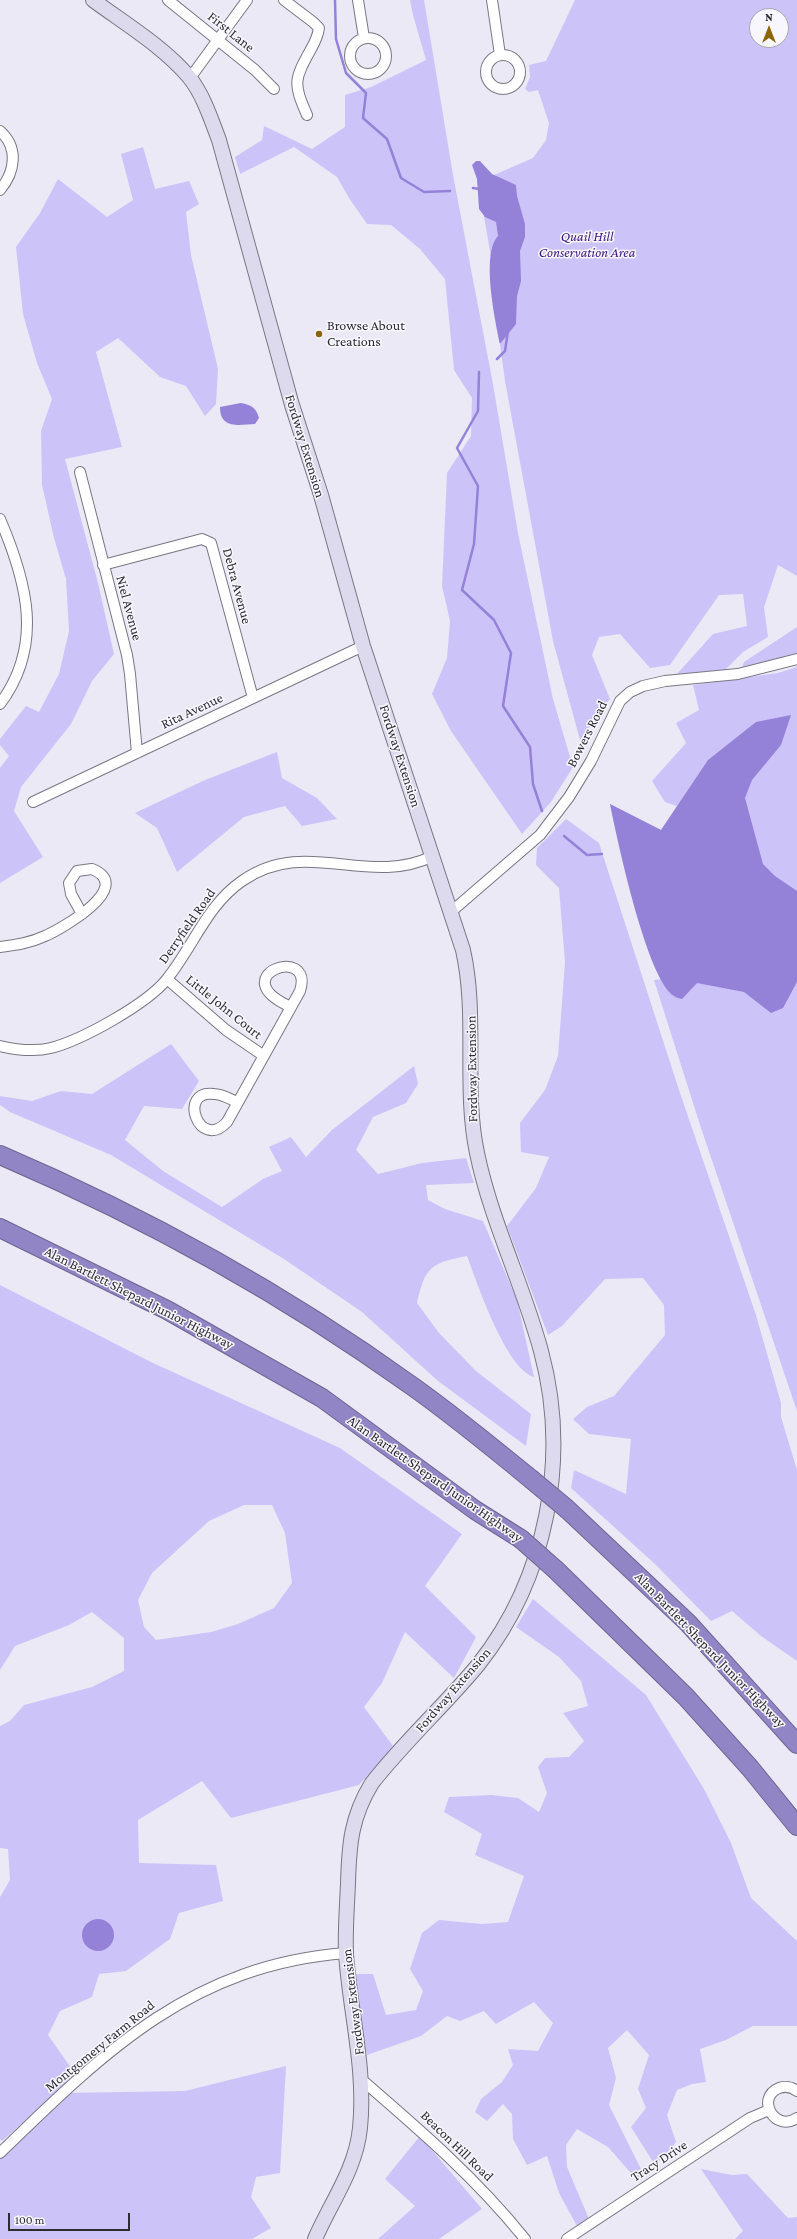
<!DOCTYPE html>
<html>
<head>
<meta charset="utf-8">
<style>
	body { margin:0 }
	#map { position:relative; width:797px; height:2239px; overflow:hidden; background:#ebe9f6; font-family:"Crimson Pro",serif }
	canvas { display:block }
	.north { position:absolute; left:749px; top:8px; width:40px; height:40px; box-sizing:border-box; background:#f8f7ff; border:1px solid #a7a6ac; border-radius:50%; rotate:0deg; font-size:11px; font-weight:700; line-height:16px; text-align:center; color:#2d2c30 }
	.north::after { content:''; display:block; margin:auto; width:14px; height:18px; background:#8b6606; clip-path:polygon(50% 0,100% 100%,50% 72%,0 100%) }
	.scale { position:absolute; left:8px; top:2213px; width:122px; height:18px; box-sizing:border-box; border:2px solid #2d2c30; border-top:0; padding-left:5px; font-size:12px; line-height:14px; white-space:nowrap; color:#2d2c30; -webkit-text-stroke:3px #f8f7ff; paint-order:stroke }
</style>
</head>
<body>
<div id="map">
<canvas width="797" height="2239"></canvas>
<div class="north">N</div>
<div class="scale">100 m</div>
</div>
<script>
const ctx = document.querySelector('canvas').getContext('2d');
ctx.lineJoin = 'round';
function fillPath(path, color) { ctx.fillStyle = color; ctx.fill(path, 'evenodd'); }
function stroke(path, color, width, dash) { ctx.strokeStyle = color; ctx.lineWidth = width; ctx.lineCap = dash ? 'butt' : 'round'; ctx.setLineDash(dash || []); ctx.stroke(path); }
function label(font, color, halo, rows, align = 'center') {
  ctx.font = font + ' "Crimson Pro",serif'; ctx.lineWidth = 3; ctx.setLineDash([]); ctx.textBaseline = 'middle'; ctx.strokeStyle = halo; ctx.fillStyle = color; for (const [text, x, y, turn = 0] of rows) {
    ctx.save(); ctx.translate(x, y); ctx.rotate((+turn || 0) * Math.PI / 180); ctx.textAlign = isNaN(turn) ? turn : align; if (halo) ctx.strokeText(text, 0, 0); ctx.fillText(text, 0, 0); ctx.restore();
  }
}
fillPath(new Path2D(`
	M410,0H424L453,175L493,384L518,533L553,699L573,767L551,802L522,834L451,731L432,694L447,658L450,621L442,586L447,473L471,436L472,398L454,370L445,279L420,249L391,225L367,224L349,198L337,177L294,147L240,174L235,157L262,140L264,126L312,149L345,127V95L371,87L426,60L413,15Z
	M575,0H797V576L778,565L764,607L768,637L743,652L724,671L676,675L713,634L747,626L743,594L719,595L670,665L650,668L620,634L599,637L592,655L610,699L580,740L553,641L505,381L500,344L505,337L478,182L533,158L546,140L549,123L538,90L529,92L525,89L530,77L529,65L546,61ZM757,16H781V40H757Z
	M143,147L155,189L189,181L199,204L186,212L191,255L218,369L216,404L205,416L186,386L160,377L118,338L96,352L122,447L65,459L98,583L114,654L92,681L71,724L21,787L14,811L43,857L0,883V768L9,756L0,745V739L26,706L39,712L59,674L69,631L66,579L54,538L42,485L41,431L52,399L37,363L23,314L16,247L40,213L58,179L107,217L133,200L121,154Z
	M797,627V654L742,667L744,662Z
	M797,667V1411L700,1125L654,980L661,979C637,922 623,866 610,804L661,830L677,806L665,802L652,781L686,743L676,723L699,710L693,685L778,673Z
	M277,752L282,778L317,798L337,819L302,826L285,806L244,817L177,872L157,828L135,813L205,780Z
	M566,819L599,843L680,1093L756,1315L781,1403V1417L797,1470V1661L761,1636L732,1611L711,1621L656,1565L571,1488L574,1470L626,1494L631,1439L589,1434L573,1419L587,1407L614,1396L665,1335L664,1305L643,1278L605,1279L562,1326L548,1335L507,1226L536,1188L549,1157L521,1152L520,1123L545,1090L558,1056L565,962L559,888L536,865L537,848Z
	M171,1044L199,1081L182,1109L144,1106L125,1140L163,1171L222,1207L263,1179L282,1171L269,1147L291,1137L306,1157L332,1130L414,1066L418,1084L406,1103L373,1117L356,1150L378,1174L422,1163L466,1158L474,1183L426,1185L428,1200L445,1209L483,1221L517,1300L534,1377C506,1369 477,1283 467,1256C432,1263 425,1266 417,1303L439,1333L476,1371L531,1414L526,1446L438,1381L362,1312L284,1259L111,1155L10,1112L0,1105V1096L32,1101L61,1091L92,1094Z
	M0,1285L153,1363L340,1448L462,1534L425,1586L476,1637L454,1678L405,1632L382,1683L364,1707L393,1746L359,1785L231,1818L202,1781L138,1820L139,1863L216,1865L223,1901L179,1913L170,1939L126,1971L99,1974L92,1997L60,2011L48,2035L76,2075L2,2141L0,2139V1897L10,1880L8,1849L0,1848V1726L10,1721L24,1705L92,1687L124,1671V1638L92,1612L69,1625L15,1646L0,1670ZM244,1505H272L285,1533L292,1583L274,1608L238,1624L211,1632L156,1640L144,1627L138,1600L152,1573L209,1521Z
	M533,1599L646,1695L704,1789L731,1843L751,1898L797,1941V2026H753L726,2040L700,2049L706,2082L692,2084L677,2090L667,2115L676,2142L668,2153L655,2165L631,2127L646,2108L638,2089L649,2055L627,2030L608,2048L616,2078L609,2105L645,2177L638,2181L608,2147L577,2129L566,2145L567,2167L589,2219L577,2226L559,2193L547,2156L527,2165L513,2139L512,2114L503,2104L487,2121L475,2112L481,2099L502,2082L513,2065L508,2049L538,2051L553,2023L534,2002L496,2024L484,2011L460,2021L447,2016L421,2036L367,2055L352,1974H373L386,2015L416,2010L423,1991L410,1969L422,1933L439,1920L482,1924L508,1922L524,1876L475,1855L482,1834L444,1812L449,1797L491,1795L518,1798L539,1812L547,1793L538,1767L545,1758L569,1757L584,1741L563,1713L588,1706L581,1681L559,1657L516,1627Z
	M286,2066L280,2173L256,2177L251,2197L271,2228L252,2239H0V2153L63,2093L185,2091Z
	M420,2136L482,2209L439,2239H378L415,2206L385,2179Z
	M701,2169L732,2175L747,2174L788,2218L797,2217V2239H735L743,2231Z`), '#ccc4f8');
fillPath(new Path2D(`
	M476,161H480L492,174L516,185L517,196L525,224V237L520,251L521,281L517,296L516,324L500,344C495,319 481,254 498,236L496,222L485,217L479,209L477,179L472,165Z
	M241,403C251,405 256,407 259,418L255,424C238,425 220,429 220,407Z
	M791,715L781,745L752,780L745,798L763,864L775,876L797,891V982L783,1008L771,1013L744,992L697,983L682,999C680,998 676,998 674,996C647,980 617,839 610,804L661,830L708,760L756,722Z
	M82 1935a16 16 0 1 1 32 0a16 16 0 1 1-32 0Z`), '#9482d8');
stroke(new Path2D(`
	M335,0L336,39L346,73L366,93L363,118L387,139L401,178L424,192L450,191
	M473,188L479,189
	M497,359L505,351L508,331
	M479,372L478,411L457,448L478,486L474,544L462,590L494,620L511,653L503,706L530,747L533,784L542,811
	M564,836L587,855L602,854`), '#9482d8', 2.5);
const street = new Path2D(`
	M168,0L255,70L274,89
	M284,0L313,22L319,28C318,36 315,42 311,49C294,80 293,83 307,115
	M358,0L364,38
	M492,0L500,55
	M350 56a18 18 0 1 1 36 0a18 18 0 1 1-36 0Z
	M486 72a17 17 0 1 1 34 0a17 17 0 1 1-34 0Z
	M190,78L247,0
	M0,131C19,148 15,172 0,190
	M80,472L127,655L130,674L137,753
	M0,519C27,582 44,645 0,704
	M103,565L202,539L211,543L253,698
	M33,802L363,646
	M452,911L540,835L569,797L591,761L620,701L630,692L643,686L665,681L738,674L797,659
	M0,947C16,945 30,943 45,936C61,929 136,887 92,869L77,871L69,883L71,894L82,914
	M167,979L226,1030L264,1056
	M0,1046C17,1050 34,1052 51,1048C82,1040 147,1004 167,979C193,947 207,905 242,881C306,836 367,888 433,856
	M237,1102C230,1099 222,1094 214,1094C177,1089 199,1152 227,1122L300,991C315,943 221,976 291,1007
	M362,2080C420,2130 477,2179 525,2239
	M797,2091C792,2087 785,2086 779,2088C755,2098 775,2133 797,2118
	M0,2153C105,2051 192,1965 346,1953
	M567,2239L750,2118L769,2110`);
const secondary = new Path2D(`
	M93,0C124,23 164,47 189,77C203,94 211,119 219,140L292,405L321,495L363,646L463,950C478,1017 463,1086 477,1153C491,1221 523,1284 541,1351C570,1458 547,1578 478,1665C444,1706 405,1741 372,1783C351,1817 349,1845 348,1884C347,1907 345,1931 346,1954C350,2012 366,2069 360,2128C356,2169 331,2202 315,2239`);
const highway = new Path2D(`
	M0,1155C145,1217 284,1294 412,1386C453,1415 492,1447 531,1479
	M0,1228L167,1310L322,1398L475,1510L521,1539
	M567,1509L688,1623L797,1744
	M556,1570L686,1697L750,1768L797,1826`);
stroke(street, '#797782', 12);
stroke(secondary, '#797782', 16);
stroke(highway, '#6e6691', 20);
stroke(street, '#fff', 10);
stroke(secondary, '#dedaee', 14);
stroke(highway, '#9185c5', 18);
const highwayBridge = new Path2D(`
	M531,1479L567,1509
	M521,1539L556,1570`);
stroke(highwayBridge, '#6e6691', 20, []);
stroke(highwayBridge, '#9185c5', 18);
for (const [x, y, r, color] of [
	[319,334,4,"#8b6606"]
]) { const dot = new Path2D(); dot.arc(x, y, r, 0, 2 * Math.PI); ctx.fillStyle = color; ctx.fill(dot); stroke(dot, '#f8f7ff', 1.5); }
label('14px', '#2d2c30', '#f8f7ff', [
	["First Lane",231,32,39],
	["Fordway Extension",305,446,73],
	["Debra Avenue",237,586,75],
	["Niel Avenue",129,608,75],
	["Rita Avenue",192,711,-25],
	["Bowers Road",587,734,-63],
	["Fordway Extension",400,756,72],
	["Derryfield Road",187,926,-55],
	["Little John Court",224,1007,39],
	["Fordway Extension",472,1069,-91],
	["Alan Bartlett Shepard Junior Highway",139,1298,27],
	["Alan Bartlett Shepard Junior Highway",435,1479,35],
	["Alan Bartlett Shepard Junior Highway",710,1650,46],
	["Fordway Extension",453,1690,-49],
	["Fordway Extension",353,2002,-97],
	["Montgomery Farm Road",100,2046,-39],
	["Beacon Hill Road",457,2146,44],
	["Tracy Drive",659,2161,-33]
]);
label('italic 14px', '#3d177d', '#f8f7ff', [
	["Quail Hill",587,237],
	["Conservation Area",587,253]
]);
label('14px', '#2d2c30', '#f8f7ff', [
	["Browse About",327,326],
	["Creations",327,342]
], 'left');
</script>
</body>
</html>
